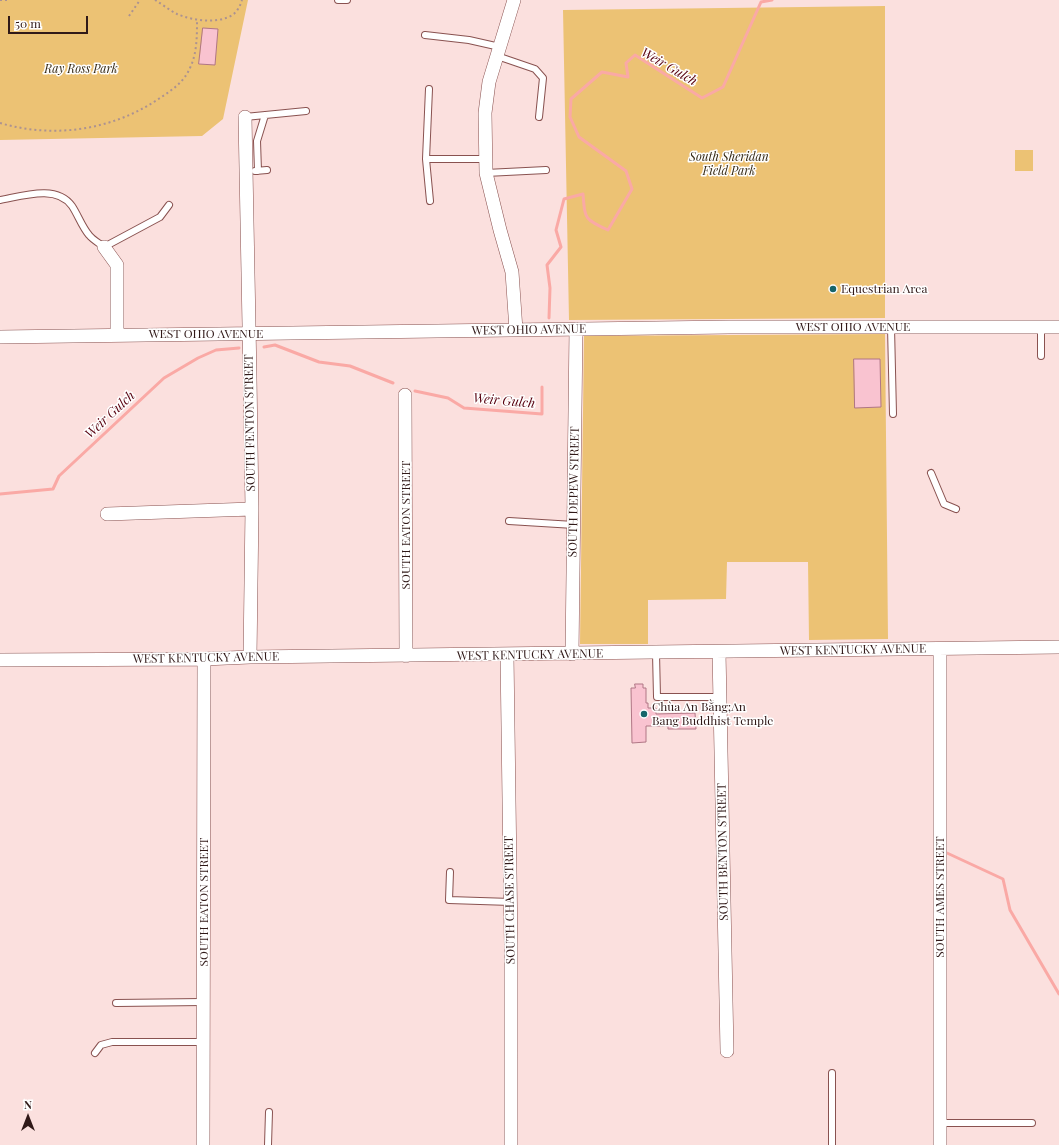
<!DOCTYPE html>
<html>
<head>
<meta charset="utf-8">
<style>
	body { margin:0 }
	#map { position:relative; width:1059px; height:1145px; overflow:hidden; background:#fbe0de; font-family:"Playfair Display",serif }
	canvas { display:block }
	.north { position:absolute; left:8px; top:1097px; width:40px; height:40px; -webkit-text-stroke:3px #fff; paint-order:stroke; rotate:0deg; font-size:11px; font-weight:700; line-height:16px; text-align:center; color:#301918 }
	.north::after { content:''; display:block; margin:auto; width:14px; height:18px; background:#301918; clip-path:polygon(50% 0,100% 100%,50% 72%,0 100%) }
	.scale { position:absolute; left:8px; top:16px; width:80px; height:18px; box-sizing:border-box; border:2px solid #301918; border-top:0; padding-left:5px; font-size:12px; line-height:14px; white-space:nowrap; color:#301918; -webkit-text-stroke:3px #fff; paint-order:stroke }
</style>
</head>
<body>
<div id="map">
<canvas width="1059" height="1145"></canvas>
<div class="north">N</div>
<div class="scale">50 m</div>
</div>
<script>
const ctx = document.querySelector('canvas').getContext('2d');
ctx.lineJoin = 'round';
function fillPath(path, color) { ctx.fillStyle = color; ctx.fill(path, 'evenodd'); }
function stroke(path, color, width, dash) { ctx.strokeStyle = color; ctx.lineWidth = width; ctx.lineCap = dash ? 'butt' : 'round'; ctx.setLineDash(dash || []); ctx.stroke(path); }
function label(font, color, halo, rows, align = 'center') {
  ctx.font = font + ' "Playfair Display",serif'; ctx.lineWidth = 3; ctx.setLineDash([]); ctx.textBaseline = 'middle'; ctx.strokeStyle = halo; ctx.fillStyle = color; for (const [text, x, y, turn = 0] of rows) {
    ctx.save(); ctx.translate(x, y); ctx.rotate((+turn || 0) * Math.PI / 180); ctx.textAlign = isNaN(turn) ? turn : align; if (halo) ctx.strokeText(text, 0, 0); ctx.fillText(text, 0, 0); ctx.restore();
  }
}
fillPath(new Path2D(`
	M0,0H248L223,119L202,136L0,140Z
	M885,6V318L569,320L563,10Z
	M1015,150H1033V171H1015Z
	M885,334L888,639L809,640L808,562H727L726,599L648,600V644H580L584,336Z`), '#ecc274');
stroke(new Path2D(`
	M549,318L550,288L547,265L561,247L556,230L564,199L583,194C585,219 584,219 608,230L632,189L626,171L579,137L570,117L571,99L602,72L628,77L626,63L635,55L702,98L723,87L761,2L772,0
	M264,347L275,345L319,362L350,366L393,383
	M415,391L448,398L464,408L542,414V387
	M0,494L53,489L59,476L164,378L198,358L216,350L239,348
	M947,853L1003,879L1010,910L1059,994`), '#faa9a5', 3);
const building = new Path2D(`
	M203,28L218,29L215,65L199,64Z
	M854,359H880L881,407L855,408Z
	M635,684H643V688H646V703H648V708H656V714L695,713L696,729H668V726H646V742L632,743L631,688H635Z`);
fillPath(building, '#f9c3d0');
stroke(building, '#b07685', 1);
const lane = new Path2D(`
	M338,0H347
	M425,35L469,40L500,47
	M497,56L535,69L543,78L539,117
	M429,89L426,159L430,201
	M245,117L306,111
	M426,159H486
	M255,171L267,170
	M258,171L257,141L265,115
	M486,173L546,170
	M0,200C22,196 57,184 72,206C78,215 82,227 89,235C93,240 99,243 104,247L160,217L169,205
	M891,327L893,414
	M1041,327V356
	M931,473L944,504L956,509
	M509,521L574,525
	M656,653L657,697H720
	M450,872L449,900L511,902
	M116,1003L203,1002
	M95,1053L101,1045L112,1042H203
	M832,1073V1145
	M940,1123H1032
	M268,1145L269,1112`);
const street = new Path2D(`
	M514,0L489,82L485,113L486,173L500,230L512,272L516,330
	M245,117L250,378L252,509L250,657
	M104,247L117,265V335
	M0,337L729,327H1059
	M405,395L406,656
	M107,514L252,509
	M719,652L727,1051
	M572,654L576,329
	M507,655L511,944V1145
	M0,660L204,659L250,657L1059,647
	M203,1145L204,659
	M940,1145V649`);
stroke(lane, '#895250', 8);
stroke(street, '#895250', 14);
stroke(new Path2D(`
	M0,0H7
	M155,0C162,4 169,10 177,14C192,21 228,26 238,9C240,6 241,3 242,0
	M129,16L140,0
	M0,123C55,139 113,130 160,98C172,90 184,82 190,68C197,53 197,37 197,20`), '#ac9291', 2, [2, 3]);
stroke(lane, '#fff', 6);
stroke(street, '#fff', 13);
for (const [x, y, r, color] of [
	[833,289,4,"#16656a"],
	[644,714,4,"#16656a"]
]) { const dot = new Path2D(); dot.arc(x, y, r, 0, 2 * Math.PI); ctx.fillStyle = color; ctx.fill(dot); stroke(dot, '#fff', 1.5); }
label('italic 12px', '#342813', '#fff', [
	["Ray Ross Park",81,69],
	["South Sheridan",729,157],
	["Field Park",729,171]
]);
label('12px', '#301918', '#fff', [
	["Equestrian Area",841,289],
	["Chùa An Bằng;An",652,707],
	["Bang Buddhist Temple",652,721]
], 'left');
label('12px', '#301918', '#fff', [
	["WEST OHIO AVENUE",853,327],
	["WEST OHIO AVENUE",529,330,-1],
	["WEST OHIO AVENUE",206,334],
	["SOUTH FENTON STREET",250,423,-91],
	["SOUTH DEPEW STREET",574,492,-89],
	["SOUTH EATON STREET",406,525,-90],
	["WEST KENTUCKY AVENUE",853,650,-1],
	["WEST KENTUCKY AVENUE",530,655,-1],
	["WEST KENTUCKY AVENUE",206,658,-1],
	["SOUTH BENTON STREET",723,852,-91],
	["SOUTH AMES STREET",940,897,-90],
	["SOUTH CHASE STREET",510,900,-91],
	["SOUTH EATON STREET",204,902,-90]
]);
label('italic 13px', '#57010e', '#fff', [
	["Weir Gulch",669,67,30],
	["Weir Gulch",504,401,5],
	["Weir Gulch",110,415,-43]
]);
</script>
</body>
</html>
